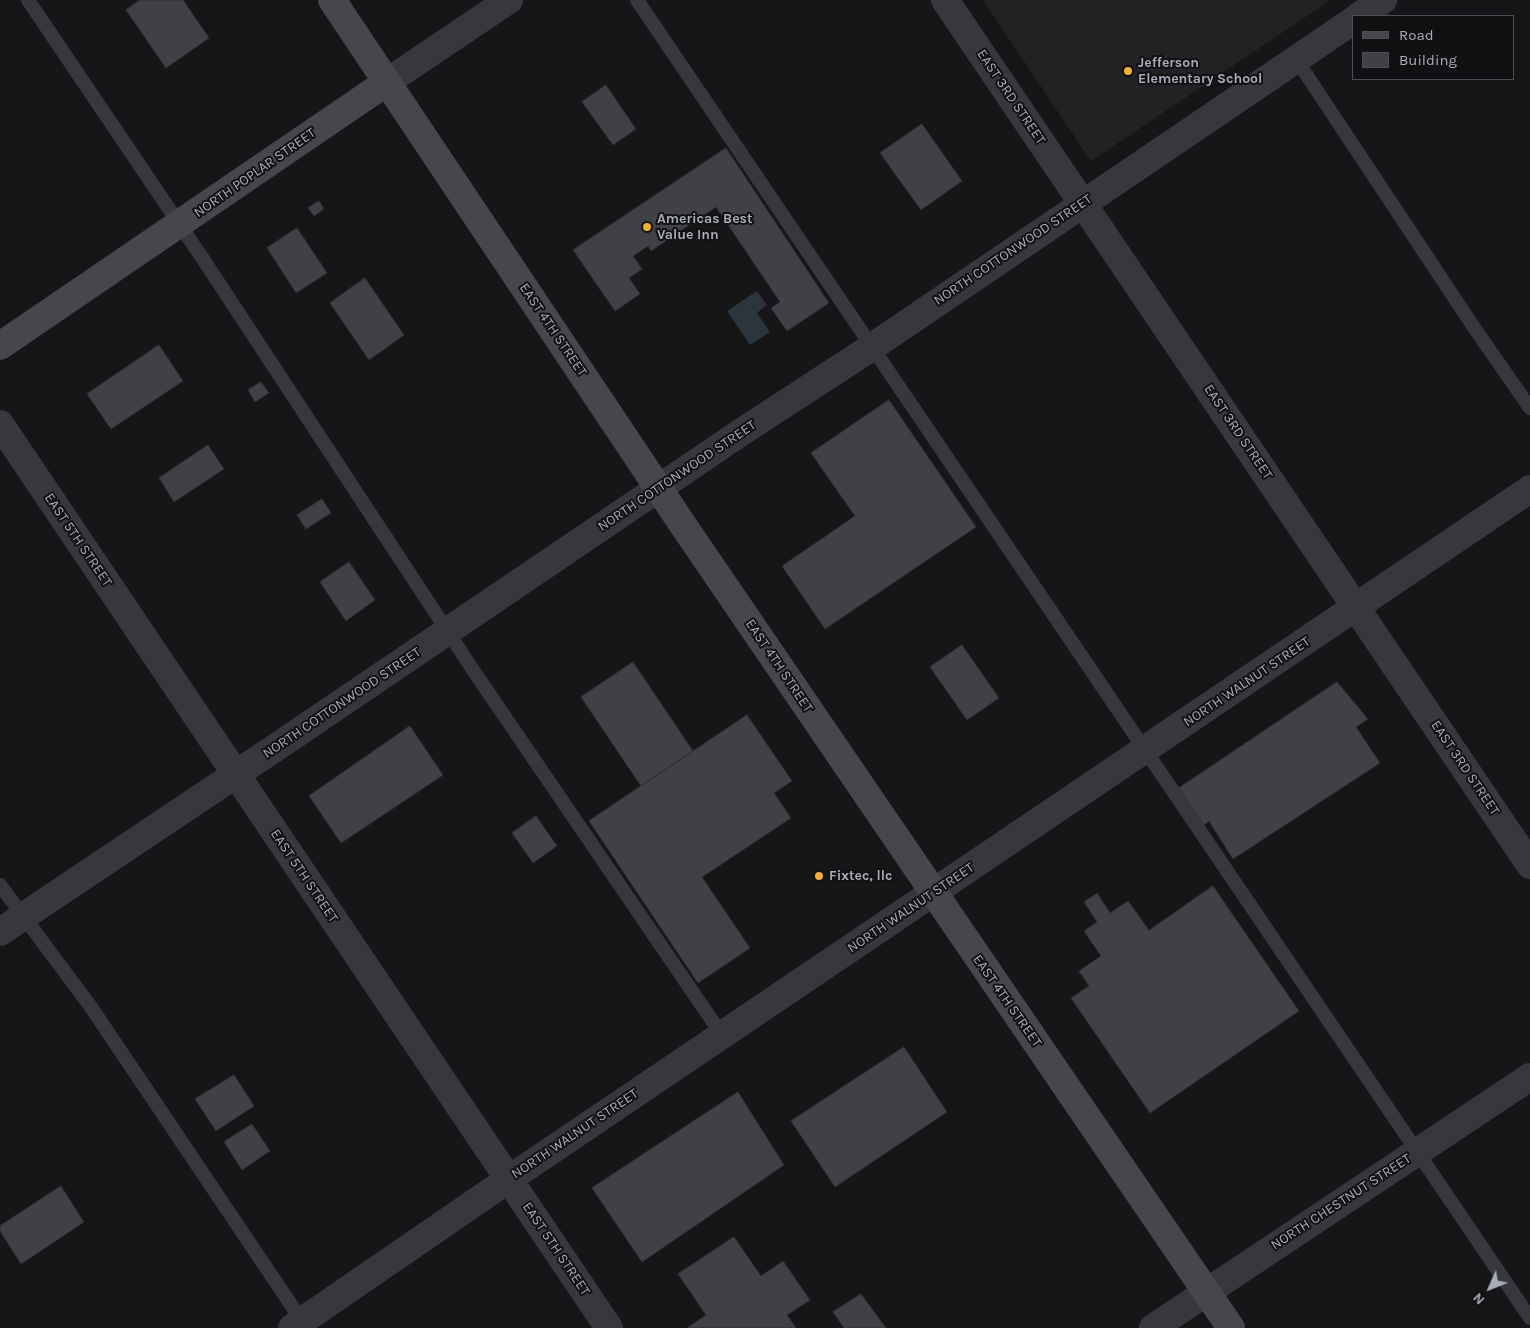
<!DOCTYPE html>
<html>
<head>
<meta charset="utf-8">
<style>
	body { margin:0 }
	#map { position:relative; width:1530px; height:1328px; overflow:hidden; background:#161618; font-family:Karla,sans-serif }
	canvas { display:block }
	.legend { position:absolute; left:1352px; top:15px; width:162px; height:65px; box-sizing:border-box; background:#111113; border:1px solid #4d4f55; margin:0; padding:6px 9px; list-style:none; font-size:15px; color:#a8adb8 }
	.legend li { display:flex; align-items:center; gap:10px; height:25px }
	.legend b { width:25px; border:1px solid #4d4f55 }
	.north { position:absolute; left:1465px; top:1263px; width:50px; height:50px; -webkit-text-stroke:4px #111113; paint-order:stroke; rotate:226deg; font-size:14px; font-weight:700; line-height:20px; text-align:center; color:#a8adb8 }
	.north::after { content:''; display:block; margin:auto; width:18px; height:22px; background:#a8adb8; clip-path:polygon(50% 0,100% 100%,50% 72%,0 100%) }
</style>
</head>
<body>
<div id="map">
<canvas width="1530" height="1328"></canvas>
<ul class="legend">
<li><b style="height:6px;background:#45474d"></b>Road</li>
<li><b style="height:14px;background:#404145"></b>Building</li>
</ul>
<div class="north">N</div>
</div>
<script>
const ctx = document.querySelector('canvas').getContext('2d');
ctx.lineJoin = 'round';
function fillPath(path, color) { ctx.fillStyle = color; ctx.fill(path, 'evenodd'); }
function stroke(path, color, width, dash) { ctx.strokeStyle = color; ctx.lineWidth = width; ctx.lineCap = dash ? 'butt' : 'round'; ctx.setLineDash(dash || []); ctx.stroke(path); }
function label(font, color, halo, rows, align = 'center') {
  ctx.font = font + ' Karla,sans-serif'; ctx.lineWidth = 4; ctx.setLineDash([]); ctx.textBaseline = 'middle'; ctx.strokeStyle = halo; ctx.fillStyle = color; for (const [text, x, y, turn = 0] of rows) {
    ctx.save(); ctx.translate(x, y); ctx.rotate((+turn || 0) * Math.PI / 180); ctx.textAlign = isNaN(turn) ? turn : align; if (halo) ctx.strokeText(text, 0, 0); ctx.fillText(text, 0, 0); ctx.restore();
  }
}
fillPath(new Path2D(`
	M983,0H1331L1091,161Z`), '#222225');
fillPath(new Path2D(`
	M757,291L767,305L757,313L770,332L750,345L727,311Z`), '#2c353c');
const building = new Path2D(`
	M140,0H183L209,38L166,68L126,10Z
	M606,85L636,129L613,145L582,102Z
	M922,124L962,181L921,210L880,153Z
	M726,148L829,303L787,331L771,308L780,302L716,207L651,251L648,246L633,256L642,269L629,278L640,294L615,311L573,250Z
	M319,201L324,209L314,216L308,208Z
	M297,228L327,273L296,293L267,248Z
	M365,278L404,335L369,360L330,303Z
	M159,345L183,381L111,429L87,394Z
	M261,382L269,393L255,402L248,390Z
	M889,400L976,527L825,629L782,566L855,516L811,453Z
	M208,445L224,469L174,502L159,478Z
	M322,499L331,513L306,529L297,515Z
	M349,562L375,600L346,621L320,582Z
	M962,645L999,698L967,720L930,667Z
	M633,662L693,751L641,786L581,697Z
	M1337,682L1368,719L1356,727L1380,763L1233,859L1209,821L1204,825L1179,788Z
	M747,715L792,781L774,793L791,818L702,877L750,948L698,983L589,821Z
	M410,726L443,775L341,843L309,796Z
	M536,816L557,846L533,863L512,833Z
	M1213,886L1299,1011L1150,1113L1071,998L1089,986L1079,971L1101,956L1084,931L1097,922L1084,902L1097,893L1110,913L1128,901L1149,930Z
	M904,1047L947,1112L835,1187L791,1121Z
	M234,1075L254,1106L216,1131L195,1099Z
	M738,1092L784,1165L642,1262L592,1188Z
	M252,1124L270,1151L242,1170L224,1142Z
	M61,1186L84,1222L21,1264L0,1231V1226Z
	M734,1237L761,1276L783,1261L810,1300L787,1315L796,1328H687L706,1315L678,1274Z
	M861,1294L886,1328H844L833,1312Z`);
fillPath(building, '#404145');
stroke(building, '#303034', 1);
stroke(new Path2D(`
	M28,0L205,262L473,670L722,1035
	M637,0L1530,1318
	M1296,59L1473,326L1530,408
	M0,885L91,1007L304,1324`), '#37383d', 14);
stroke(new Path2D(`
	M945,0L1530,865
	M1359,16L1383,0
	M387,82L509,0
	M0,424L609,1328
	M0,932L275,748L743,431L872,347L1354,20
	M292,1328L509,1179L1530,489
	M1153,1328L1530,1077`), '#37383d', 28);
stroke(new Path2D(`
	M332,0L685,528L1231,1328
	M0,346L387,82`), '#45474d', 28);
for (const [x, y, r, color] of [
	[1128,71,5,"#f2b134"],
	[647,227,5,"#f2b134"],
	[819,876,5,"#f2b134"]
]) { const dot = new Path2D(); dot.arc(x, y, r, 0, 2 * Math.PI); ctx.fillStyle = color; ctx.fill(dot); stroke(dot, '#111113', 2); }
label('bold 14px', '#a8adb8', '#111113', [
	["Jefferson",1138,63],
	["Elementary School",1138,79],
	["Americas Best",657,219],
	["Value Inn",657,235],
	["Fixtec, llc",829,876]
], 'left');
label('14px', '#a8adb8', '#111113', [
	["EAST 3RD STREET",1011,97,56],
	["NORTH POPLAR STREET",255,173,-35],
	["NORTH COTTONWOOD STREET",1013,250,-34],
	["EAST 4TH STREET",553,330,56],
	["EAST 3RD STREET",1238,432,56],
	["NORTH COTTONWOOD STREET",677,476,-34],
	["EAST 5TH STREET",78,540,56],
	["EAST 4TH STREET",779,666,56],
	["NORTH WALNUT STREET",1247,682,-34],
	["NORTH COTTONWOOD STREET",342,703,-34],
	["EAST 3RD STREET",1465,768,56],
	["EAST 5TH STREET",304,876,56],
	["NORTH WALNUT STREET",911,908,-34],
	["EAST 4TH STREET",1007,1001,55],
	["NORTH WALNUT STREET",575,1134,-34],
	["NORTH CHESTNUT STREET",1341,1202,-33],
	["EAST 5TH STREET",556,1249,56]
]);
</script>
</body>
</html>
